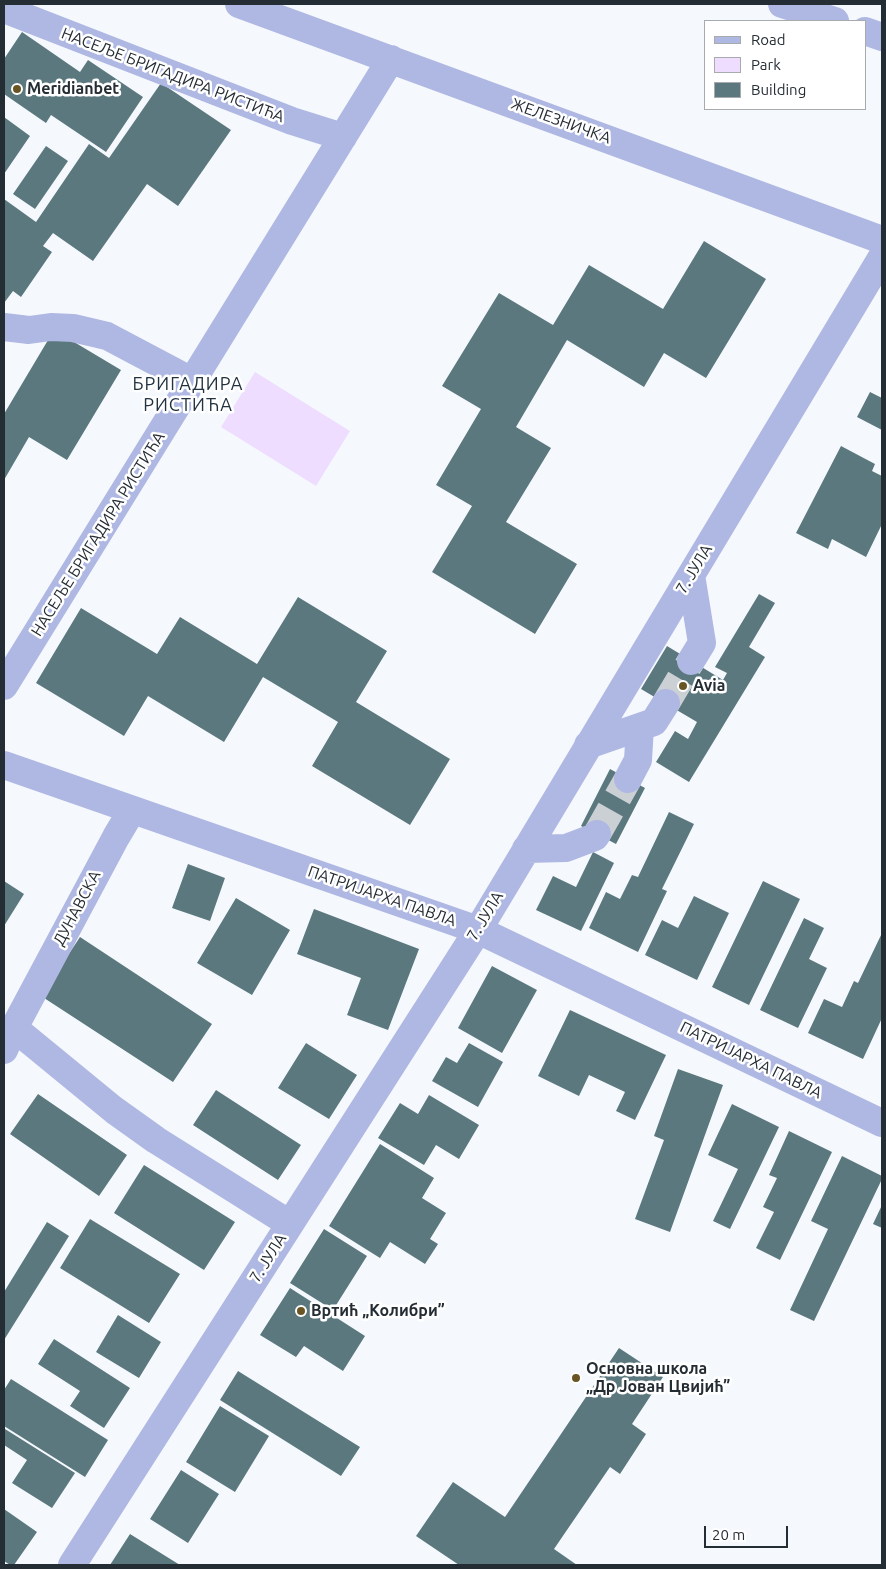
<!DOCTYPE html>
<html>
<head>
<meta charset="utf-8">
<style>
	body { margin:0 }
	#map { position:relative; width:886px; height:1569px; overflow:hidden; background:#f5f9fd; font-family:Ubuntu,sans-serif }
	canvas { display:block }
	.frame { position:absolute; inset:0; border:5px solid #252d34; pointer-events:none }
	.legend { position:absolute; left:704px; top:20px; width:162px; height:90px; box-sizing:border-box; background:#fff; border:1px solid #a8abae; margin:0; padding:6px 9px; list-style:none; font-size:15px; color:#252d34 }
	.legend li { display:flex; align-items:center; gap:10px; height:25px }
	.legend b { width:25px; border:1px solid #a8abae }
	.scale { position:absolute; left:704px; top:1526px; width:84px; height:22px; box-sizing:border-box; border:2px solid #252d34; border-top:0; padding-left:6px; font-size:15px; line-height:18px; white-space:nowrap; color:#252d34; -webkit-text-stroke:4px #fff; paint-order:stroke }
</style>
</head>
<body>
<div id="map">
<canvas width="886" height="1569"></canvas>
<div class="frame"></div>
<ul class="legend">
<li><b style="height:6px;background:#afb7e3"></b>Road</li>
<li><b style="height:14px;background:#edf"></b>Park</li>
<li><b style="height:14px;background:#5b787e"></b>Building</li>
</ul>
<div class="scale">20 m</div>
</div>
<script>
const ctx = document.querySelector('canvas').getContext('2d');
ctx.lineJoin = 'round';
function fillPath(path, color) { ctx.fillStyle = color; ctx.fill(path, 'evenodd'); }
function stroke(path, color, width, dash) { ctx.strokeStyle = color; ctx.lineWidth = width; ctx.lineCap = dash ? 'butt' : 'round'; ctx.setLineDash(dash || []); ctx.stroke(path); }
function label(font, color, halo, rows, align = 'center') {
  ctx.font = font + ' Ubuntu,sans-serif'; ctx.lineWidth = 5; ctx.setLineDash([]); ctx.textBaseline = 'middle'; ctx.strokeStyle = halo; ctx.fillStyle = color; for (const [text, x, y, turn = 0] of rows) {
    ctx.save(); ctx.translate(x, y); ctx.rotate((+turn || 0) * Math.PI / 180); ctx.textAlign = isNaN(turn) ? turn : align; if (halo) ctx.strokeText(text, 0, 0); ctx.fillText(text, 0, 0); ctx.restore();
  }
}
fillPath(new Path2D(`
	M255,372L350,431L316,486L221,427Z`), '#edf');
fillPath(new Path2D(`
	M22,32L80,72L88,60L143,97L106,152L51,115L46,123L4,94V59Z
	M161,83L231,130L178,206L147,184L93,261L53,233L43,246L52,252L21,297L13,291L4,303V199L36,222L89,144L109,158Z
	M4,117L30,136L4,174Z
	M46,146L68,161L35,209L13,194Z
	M704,241L766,279L706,378L664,353L644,387L567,340L516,427L551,448L506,522L577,564L535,634L432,572L472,506L436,485L481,409L442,386L499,293L553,325L589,265L663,309Z
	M54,330L121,370L67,460L29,437L4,480V414Z
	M870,392L882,398V430L857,417Z
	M841,446L875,464L872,471L882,476V524L866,557L832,539L828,549L796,533Z
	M759,594L775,603L749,647L765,657L689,782L656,762L675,731L688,739L697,722L641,689L667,646L723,680L727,673L715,667Z
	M298,597L387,651L356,702L450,759L410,825L312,766L338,722L263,677L224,742L148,696L124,736L36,683L81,608L157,654L180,617L257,664Z
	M610,769L645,788L616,844L581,826Z
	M669,812L694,824L662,889L667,891L638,952L589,928L606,892L620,899L632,875L638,877Z
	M593,852L614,863L581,931L536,910L553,876L576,887Z
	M188,864L225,878L210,921L172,908Z
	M4,881L24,894L4,926Z
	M763,881L800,899L749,1005L712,987Z
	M694,896L729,913L697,980L645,955L662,920L678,928Z
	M236,898L290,930L252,995L197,963Z
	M314,909L419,949L388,1030L347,1015L361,978L297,954Z
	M804,918L824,928L809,959L827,968L798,1028L760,1010Z
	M882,933V1018L863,1059L808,1033L824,999L842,1007L854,981L858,983Z
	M80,937L212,1024L173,1082L41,996Z
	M492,966L537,990L502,1053L458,1028Z
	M570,1010L666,1055L635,1120L616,1111L625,1092L589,1075L579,1096L538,1076Z
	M306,1043L357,1075L329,1119L278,1088Z
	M469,1043L503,1062L478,1107L432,1081L446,1057L457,1063Z
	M678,1069L723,1085L670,1232L635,1219L664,1140L654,1136Z
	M216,1090L301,1145L278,1180L193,1125Z
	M38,1094L127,1155L99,1196L10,1134Z
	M429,1095L479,1125L459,1159L436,1145L424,1165L378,1138L400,1103L418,1114Z
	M732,1104L779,1127L730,1229L713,1221L738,1169L708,1155Z
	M789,1131L832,1152L780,1260L756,1248L774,1212L763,1207L777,1178L769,1175Z
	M380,1144L434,1178L422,1198L446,1213L430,1239L438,1244L425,1264L390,1242L380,1258L329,1226Z
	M842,1156L882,1176V1179L814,1321L790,1310L828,1229L811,1221Z
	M144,1165L235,1222L204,1270L114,1213Z
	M882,1205V1228L873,1224Z
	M90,1219L180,1274L149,1323L60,1268Z
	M47,1222L69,1236L4,1340V1292Z
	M324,1229L367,1256L333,1310L290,1283Z
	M290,1288L365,1336L343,1371L304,1346L296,1357L260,1335Z
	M118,1315L161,1342L139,1378L96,1352Z
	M54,1339L130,1388L104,1428L70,1406L80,1391L38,1364Z
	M619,1348L663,1377L632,1424L646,1434L620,1474L610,1467L554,1549L577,1565H459L416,1536L453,1482L505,1517Z
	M238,1371L360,1447L341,1476L220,1400Z
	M11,1379L108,1440L85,1477L4,1426V1390Z
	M220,1406L269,1436L235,1492L186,1462Z
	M5,1429L75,1473L52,1508L12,1483L27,1460L4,1445Z
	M181,1470L219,1494L188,1543L150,1519Z
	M4,1509L37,1532L14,1565H10L4,1561Z
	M130,1534L180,1565H110Z`), '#5b787e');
stroke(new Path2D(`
	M666,703L691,661
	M597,834L628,779`), '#cbd0d5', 28, [28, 14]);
stroke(new Path2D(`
	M239,4L882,240
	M782,4L835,21
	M4,9L292,121L343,137
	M865,31L882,37
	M4,327L29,330L51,327L73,328L107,336L192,381
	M691,575L702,643L691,661
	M4,686L391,59
	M588,745L654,722L666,703
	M4,765L478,930L882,1123
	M628,779L638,760L640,727
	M526,849L566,848L595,837L597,834
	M14,1028L114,1110L156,1140L290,1224
	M4,1050L14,1028L116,837L132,810
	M72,1565L478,930L882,257`), '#afb7e3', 28);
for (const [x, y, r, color] of [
	[17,89,5,"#695524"],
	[683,686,5,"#695524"],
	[301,1311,5,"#695524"],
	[576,1378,5,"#695524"]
]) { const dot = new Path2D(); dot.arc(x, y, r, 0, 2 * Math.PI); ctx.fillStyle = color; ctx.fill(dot); stroke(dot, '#fff', 2); }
label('16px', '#252d34', '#fff', [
	["НАСЕЉЕ БРИГАДИРА РИСТИЋА",173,75,21],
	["ЖЕЛЕЗНИЧКА",561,121,20],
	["НАСЕЉЕ БРИГАДИРА РИСТИЋА",98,534,-58],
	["7. ЈУЛА",694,569,-59],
	["ПАТРИЈАРХА ПАВЛА",382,896,19],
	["ДУНАВСКА",77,908,-62],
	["7. ЈУЛА",485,916,-59],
	["ПАТРИЈАРХА ПАВЛА",751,1060,26],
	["7. ЈУЛА",268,1258,-58]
]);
label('bold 16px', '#252d34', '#fff', [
	["Meridianbet",27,89],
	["Avia",693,686],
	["Вртић „Колибри”",311,1311],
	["Основна школа",586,1369],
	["„Др Јован Цвијић”",586,1387]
], 'left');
ctx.letterSpacing = '1px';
label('18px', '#213240', '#fff', [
	["БРИГАДИРА",188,384],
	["РИСТИЋА",188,405]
]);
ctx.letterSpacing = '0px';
</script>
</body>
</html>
